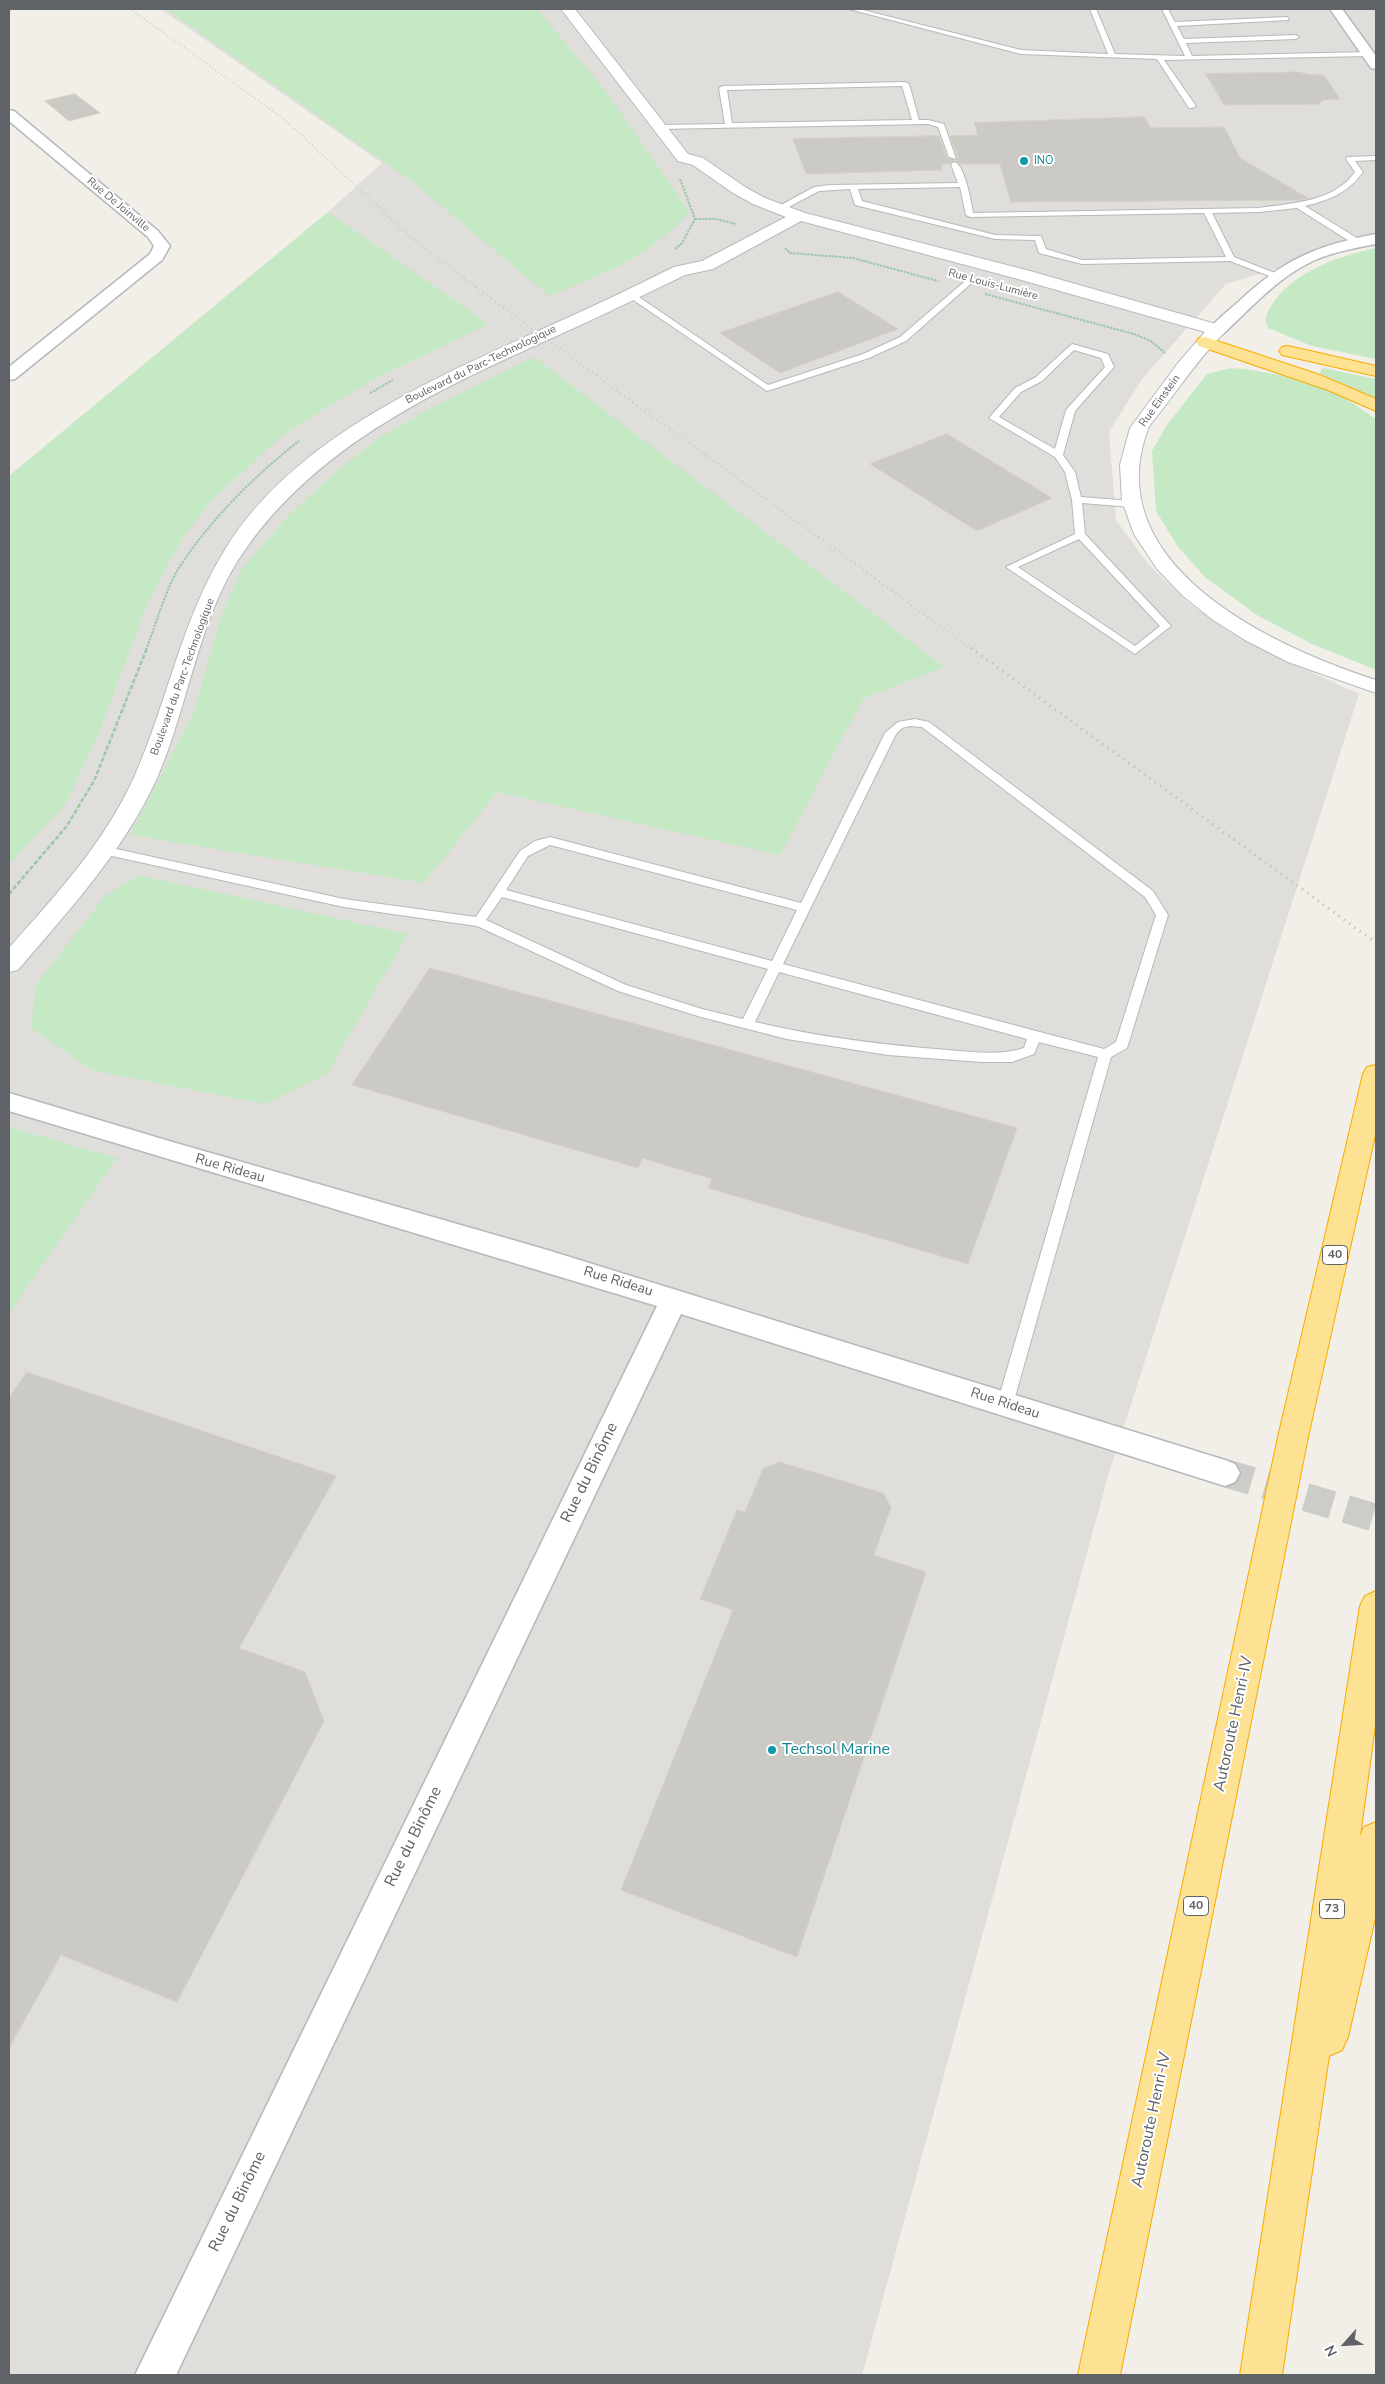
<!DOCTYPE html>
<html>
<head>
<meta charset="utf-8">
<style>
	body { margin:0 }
	#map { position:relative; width:1385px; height:2384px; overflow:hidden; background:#f1efe8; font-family:"Nunito Sans",sans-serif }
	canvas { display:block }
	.frame { position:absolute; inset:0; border:10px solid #5f6368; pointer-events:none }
	.north { position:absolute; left:1320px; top:2319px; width:50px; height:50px; -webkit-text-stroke:4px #fff; paint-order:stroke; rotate:244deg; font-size:14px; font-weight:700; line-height:20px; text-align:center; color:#5f6368 }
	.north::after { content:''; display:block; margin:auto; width:18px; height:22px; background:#5f6368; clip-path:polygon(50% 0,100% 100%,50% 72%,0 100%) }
</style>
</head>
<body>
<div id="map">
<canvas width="1385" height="2384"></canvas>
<div class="frame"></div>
<div class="north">N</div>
</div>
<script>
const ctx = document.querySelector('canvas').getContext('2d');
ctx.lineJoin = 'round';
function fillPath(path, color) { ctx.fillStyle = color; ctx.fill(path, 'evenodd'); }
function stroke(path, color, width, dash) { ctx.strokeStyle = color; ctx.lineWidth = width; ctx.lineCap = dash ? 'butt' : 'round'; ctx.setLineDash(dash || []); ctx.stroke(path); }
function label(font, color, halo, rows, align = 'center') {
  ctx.font = font + ' "Nunito Sans",sans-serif'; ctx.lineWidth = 4; ctx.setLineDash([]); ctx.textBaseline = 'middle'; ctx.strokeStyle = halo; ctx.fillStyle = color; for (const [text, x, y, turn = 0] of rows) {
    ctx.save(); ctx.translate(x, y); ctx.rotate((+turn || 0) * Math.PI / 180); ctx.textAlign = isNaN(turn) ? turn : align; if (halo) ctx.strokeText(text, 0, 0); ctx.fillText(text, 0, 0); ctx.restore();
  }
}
fillPath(new Path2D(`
	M161,9H1376V239L1349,244L1298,262L1226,284L1142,379L1109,432L1116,520L1148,564L1188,603L1252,645L1359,694L1108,1476L862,2375H9V476L328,212L382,163Z`), '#e0deda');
fillPath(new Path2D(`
	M166,9H537L604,89L685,205L688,213C647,260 604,273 549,296L414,183Z
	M328,212L489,324L375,379L329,406L283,435L213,499L184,536L148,602L98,735L67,802L9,864V476Z
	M1376,248V359L1312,346L1268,328L1265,319C1281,275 1335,257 1376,248Z
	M534,357L944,667L863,699L780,855L497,792L424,883L130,835L194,712L222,613L243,567L289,515L331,476L380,437L435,406Z
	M1231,368C1267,371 1304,379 1337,394C1350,400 1363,411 1376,419V670L1312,644L1257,615L1206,578L1178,547L1156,511L1152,451L1167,425L1207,374Z
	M1323,368L1376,379V398L1319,373Z
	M138,875L408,934L327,1074L264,1104L91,1070L31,1028L36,985L104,897Z
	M9,1127L117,1158L9,1313Z`), '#c5e8c5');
const building = new Path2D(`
	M1299,72L1310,75H1324L1340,99L1323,100L1319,104L1224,105L1206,74Z
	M75,94L100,113L69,121L45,101Z
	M1144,117L1151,128L1224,127L1240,158L1308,198L1300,200L1011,202L1000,164H960L956,161L958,158L950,136L978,135L974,123Z
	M939,136L947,158L954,160L949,164H941L942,170L806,174L793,139Z
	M838,292L898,329L780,373L720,333Z
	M947,434L1052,498L977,531L870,464Z
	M430,968L1017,1128L968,1264L708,1188L712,1179L642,1158L638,1168L352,1085Z
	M27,1372L336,1476L239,1648L305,1672L324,1721L177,2002L61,1955L9,2048V1398Z
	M779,1462L883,1493L891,1507L874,1555L926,1572L797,1957L621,1890L733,1610L700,1599L737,1510L745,1512L763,1469Z`);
fillPath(building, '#cccac5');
stroke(building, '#d6d1c6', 1);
stroke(new Path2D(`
	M1225,1473L1376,1518`), '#ccccc8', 28, [28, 14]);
const lane = new Path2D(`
	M849,9H859L1021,50L1108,54L1090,9H1096L1115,54L1185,56L1162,9H1168L1175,22L1287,17L1289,20L1177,26L1184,39L1296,35L1299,37L1296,39L1186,43L1192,56L1369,52L1373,54L1369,56L1164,60L1196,106L1192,108H1189L1157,59L1021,54Z
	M905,82L909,84L919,120H928L944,124L956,159L949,157L938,127L928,124L659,129L655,127L659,125L725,124L719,88L723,86ZM902,86L912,120L732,123L727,90Z
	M1376,156V160L1355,161L1363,172C1348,193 1329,200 1305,206L1360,240V244H1354L1297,208L1259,212L1212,213L1234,257L1280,275V279H1277L1230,261L1082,264L1039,253L1035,240L995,239L855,205L850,189L819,191L781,211L774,209L814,187L830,185L958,183L951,164L955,162C965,167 971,201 973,213L1259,208C1292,203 1334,202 1355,172L1346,159L1347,157ZM960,187L966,215L970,217L1204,213L1226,257L1082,260L1046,249L1041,236L995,235L862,201L858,189Z
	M971,276L975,279L974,281L906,341L869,358L767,391L626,295L633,293L768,385L863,354L900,337Z
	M1072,344L1108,354L1114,367L1075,411L1063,455L1075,472L1081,497L1132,501L1137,504L1132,507L1082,503L1085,534L1171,626L1135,654L1006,567L1075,534L1072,500L1065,472L1055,457L989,418L1015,388L1036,377ZM1074,350L1101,358L1105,367L1066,410L1055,449L999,417L1021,392L1042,381ZM1079,539L1160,626L1135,646L1018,567Z
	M915,719L929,722L1153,891L1168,915L1128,1045L1127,1048L1111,1057L1013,1404L1010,1408L1005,1410L1000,1408L997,1404L1098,1057L1039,1042L1034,1054L1012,1062H982L888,1055L787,1039L701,1017L618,991L477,926L344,907L103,854L97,850L103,846L344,899L476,917L520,851L535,841L550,837L801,903L885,733L898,722ZM910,726L922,727L1145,897L1156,915L1116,1042L1104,1049L783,964L896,734L902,728ZM550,845L797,910L772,961L506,890L528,856ZM502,897L768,969L743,1019L702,1009L626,985L486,920ZM779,972L1027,1039L1024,1048C1000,1056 973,1052 948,1050C883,1045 818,1037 755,1022Z`);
const street = new Path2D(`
	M1330,9H1342L1376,56V69L1371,68Z
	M9,110L14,111L158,231L170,246L162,260L15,379L9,380V367L150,254L154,246L148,237L9,121Z
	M1376,234V244C1355,248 1333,252 1313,261C1278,277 1251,308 1223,334H1211L1209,330C1216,320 1227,312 1237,303C1283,260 1314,246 1376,234Z
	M9,1093L169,1141L544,1249L1225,1460L1235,1464L1240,1473L1235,1482L1225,1486L681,1314L176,2375H135L657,1306L9,1111Z`);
const secondary = new Path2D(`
	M561,9H575L688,154L703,158L745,187L765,198L805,213L1030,271L1223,326L1226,330L1223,334C1200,357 1182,384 1161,411C1157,417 1151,422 1148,429C1097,566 1274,647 1376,680V693L1288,662L1245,640L1213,620L1183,596L1157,569L1134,534L1122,501L1120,465L1130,428L1178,363L1205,332L1018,279L801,221L713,269L685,275C641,296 597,318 552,338C439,389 321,443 247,547C198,614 190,703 157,778C124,851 69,910 18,970L9,972V948C56,895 106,841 135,775C168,700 182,618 226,548C295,437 433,379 547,327C590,308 632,288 674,267L702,261L786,217L753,204L733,193L693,165L678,161Z`);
const highway = new Path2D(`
	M1205,337L1320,375L1376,399V411L1328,390L1199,346L1196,342L1199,338Z
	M1288,346L1376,366V376L1282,355L1279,351L1282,347Z
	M1376,1065V1131L1308,1437L1120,2375H1078L1278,1437L1363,1074L1367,1067Z
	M1376,1591V1719L1360,1836L1364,1827L1376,1822V1914L1348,2037L1342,2050L1329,2056L1282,2375H1240L1360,1606L1365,1596Z`);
stroke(lane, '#b5b8bc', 2);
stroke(street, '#b5b8bc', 3);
stroke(secondary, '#b6babf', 2);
stroke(highway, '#f9ab00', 2);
stroke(new Path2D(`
	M695,219H716L736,224
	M785,248L790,253L853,258L938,281
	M675,249L682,243L695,219L680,179
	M985,294L1134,334L1151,341L1165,353
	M370,393L393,380
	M146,650C155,627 166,588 179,568C208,522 256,474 299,441`), '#9cc7a9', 2, [2.5, 1]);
stroke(new Path2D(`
	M9,894L66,827L94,781L147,648`), '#9cc7a9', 2.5, [4.5, 2]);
fillPath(lane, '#fff');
fillPath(street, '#fff');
fillPath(secondary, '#fff');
fillPath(highway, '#fde293');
stroke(new Path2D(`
	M130,9L284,119L414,240L477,288`), '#b6b7b8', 2, [0.5, 3]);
stroke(new Path2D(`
	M475,287L973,650`), '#b6b7b8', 2.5, [0.5, 4.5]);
stroke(new Path2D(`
	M971,648L1376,943`), '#b6b7b8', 3, [1, 5.5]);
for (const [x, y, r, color] of [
	[1024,161,5,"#0f9aa8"],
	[772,1750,5,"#0f9aa8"]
]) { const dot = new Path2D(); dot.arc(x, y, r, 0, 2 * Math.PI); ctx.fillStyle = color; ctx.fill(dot); stroke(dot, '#fff', 2); }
label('11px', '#0d838f', '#fff', [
	["INO",1034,161]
], 'left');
label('11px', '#5f6368', '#fff', [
	["Rue De Joinville",118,205,40],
	["Rue Louis-Lumière",993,285,15],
	["Boulevard du Parc-Technologique",481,365,-26],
	["Rue Einstein",1160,401,-54],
	["Boulevard du Parc-Technologique",183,677,-70]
]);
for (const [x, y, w] of [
	[1335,1255,25],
	[1196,1906,25],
	[1332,1909,25]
]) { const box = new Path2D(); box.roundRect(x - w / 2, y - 9.5, w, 19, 4); ctx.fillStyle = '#fff'; ctx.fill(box); stroke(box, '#5f6368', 1); }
label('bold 12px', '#5f6368', null, [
	["40",1335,1255],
	["40",1196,1906],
	["73",1332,1909]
]);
label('14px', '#5f6368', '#fff', [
	["Rue Rideau",230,1169,16],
	["Rue Rideau",618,1282,17],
	["Rue Rideau",1005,1404,18]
]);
label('16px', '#5f6368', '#fff', [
	["Rue du Binôme",590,1473,-64],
	["Autoroute Henri-IV",1234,1724,-78],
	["Rue du Binôme",414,1837,-64],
	["Autoroute Henri-IV",1152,2120,-78],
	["Rue du Binôme",238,2202,-64]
]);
label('16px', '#0d838f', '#fff', [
	["Techsol Marine",782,1750]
], 'left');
</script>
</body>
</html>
